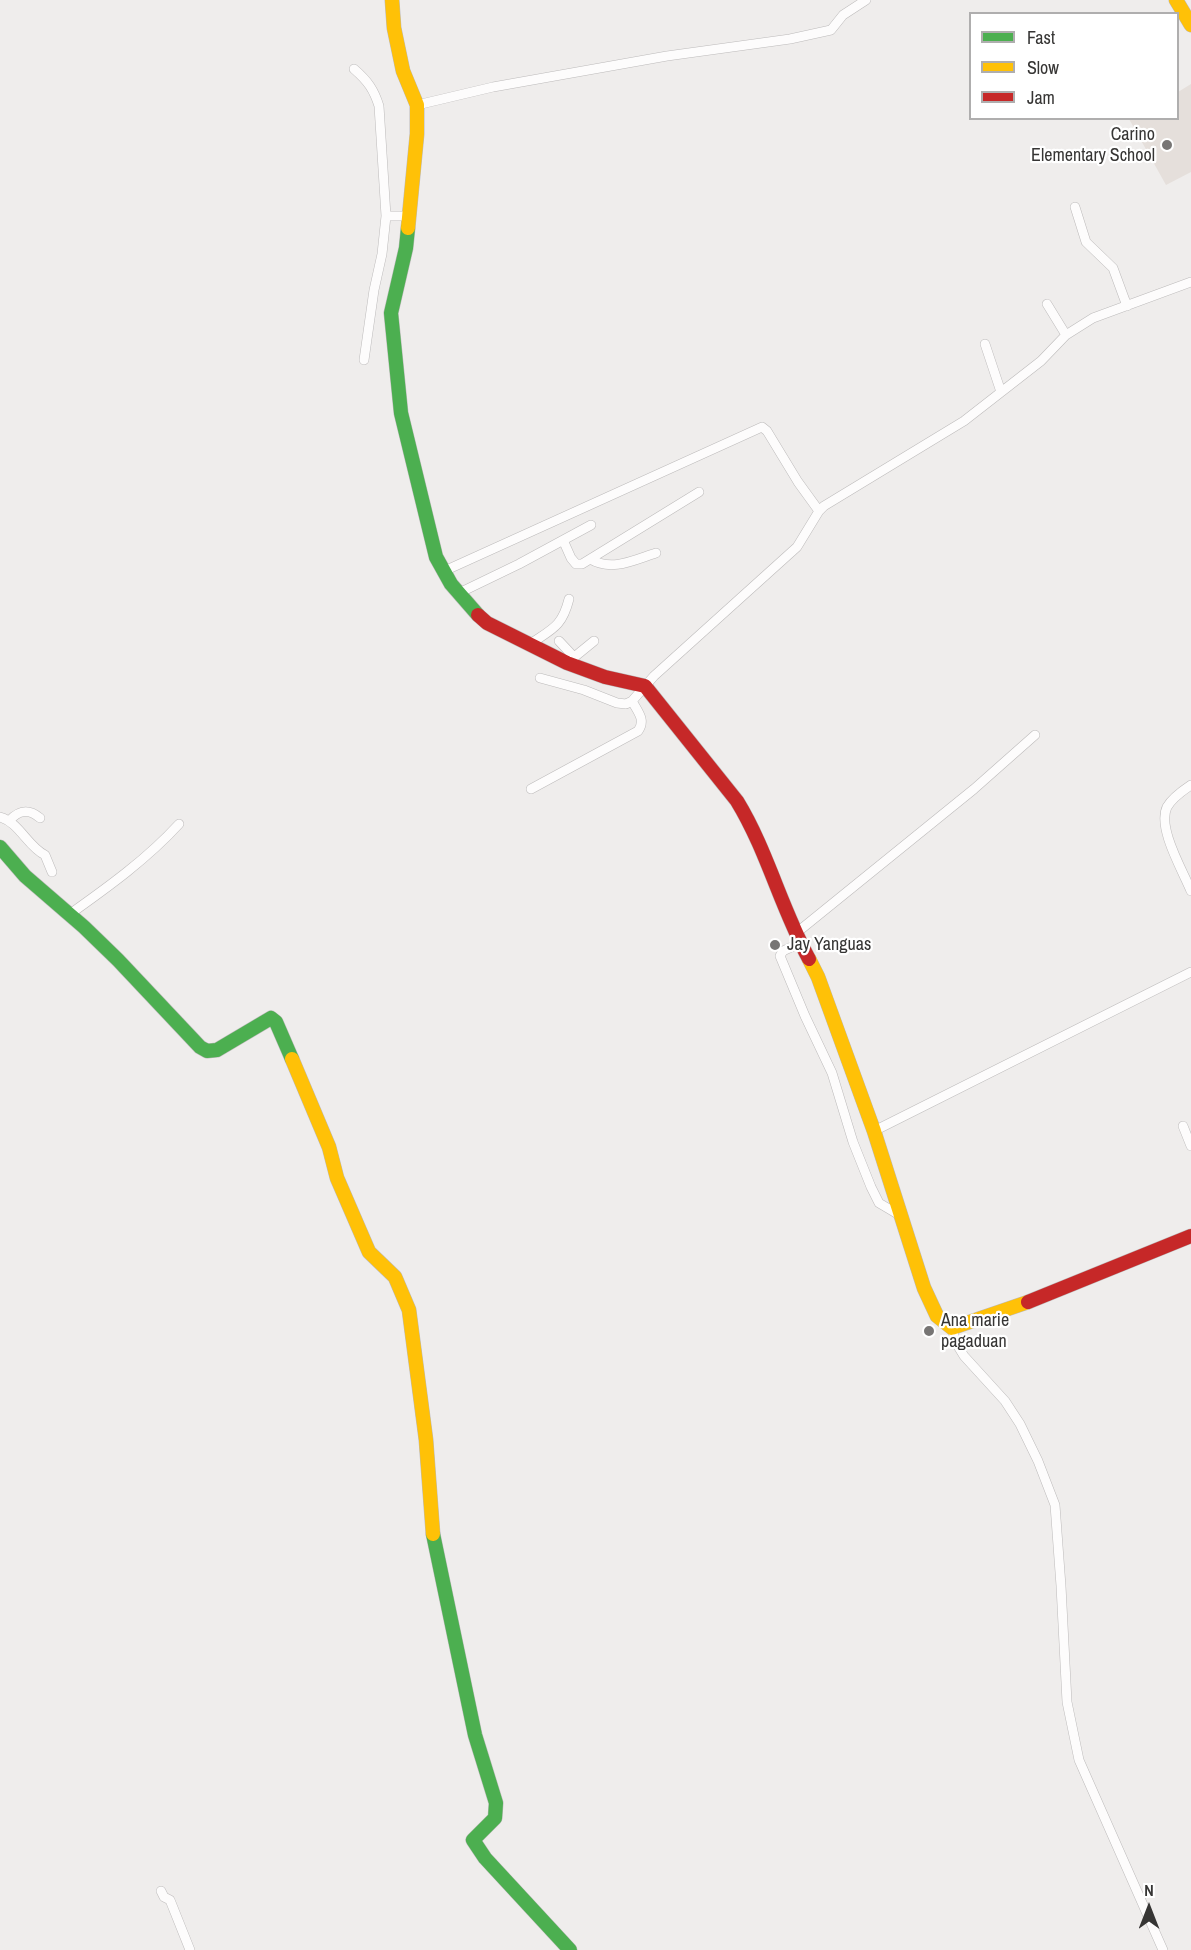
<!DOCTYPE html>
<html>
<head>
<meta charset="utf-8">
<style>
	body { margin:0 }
	#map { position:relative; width:1191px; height:1950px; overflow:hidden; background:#efedec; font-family:"Archivo Narrow",sans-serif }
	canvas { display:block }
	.legend { position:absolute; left:969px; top:12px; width:210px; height:108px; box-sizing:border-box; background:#fff; border:2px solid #afaeae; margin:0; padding:8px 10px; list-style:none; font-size:18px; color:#363534 }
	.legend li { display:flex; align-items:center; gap:12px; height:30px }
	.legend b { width:30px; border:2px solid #afaeae }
	.north { position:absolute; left:1119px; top:1878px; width:60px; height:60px; -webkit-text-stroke:4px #fff; paint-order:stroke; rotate:0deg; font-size:16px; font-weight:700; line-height:24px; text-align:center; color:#363534 }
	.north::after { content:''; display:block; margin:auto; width:21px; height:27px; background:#363534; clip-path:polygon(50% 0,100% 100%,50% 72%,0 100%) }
</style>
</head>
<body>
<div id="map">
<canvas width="1191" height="1950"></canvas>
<ul class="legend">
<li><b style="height:8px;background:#4caf50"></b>Fast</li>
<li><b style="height:8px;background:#ffc107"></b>Slow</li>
<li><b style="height:8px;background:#c62828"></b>Jam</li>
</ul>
<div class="north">N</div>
</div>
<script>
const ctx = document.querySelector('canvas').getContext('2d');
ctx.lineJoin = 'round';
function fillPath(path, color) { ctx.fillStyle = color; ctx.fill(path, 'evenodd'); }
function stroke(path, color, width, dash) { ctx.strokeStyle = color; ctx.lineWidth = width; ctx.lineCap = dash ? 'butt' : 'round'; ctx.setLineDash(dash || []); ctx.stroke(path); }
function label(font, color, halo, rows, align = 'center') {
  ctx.font = font + ' "Archivo Narrow",sans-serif'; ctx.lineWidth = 4.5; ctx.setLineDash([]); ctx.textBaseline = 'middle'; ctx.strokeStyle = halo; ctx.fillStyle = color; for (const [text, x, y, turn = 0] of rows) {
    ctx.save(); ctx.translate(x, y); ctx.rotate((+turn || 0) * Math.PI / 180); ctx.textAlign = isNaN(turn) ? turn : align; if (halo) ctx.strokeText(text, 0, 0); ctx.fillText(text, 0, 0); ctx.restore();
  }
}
fillPath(new Path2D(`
	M1191,84V172L1166,185L1129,119L1178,118V92Z`), '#e5dfdb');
const street = new Path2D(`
	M354,69C368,81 374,90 379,106L386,216L382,254L374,290L364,360
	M417,105L493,87L667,56L790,39L831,30L843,15L866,0
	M1075,207L1086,242L1113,268L1127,306
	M386,216H408
	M1047,304L1066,335
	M985,344L1001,392
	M563,540L571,558L576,564H582L699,492
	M590,559C612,572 634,560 656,553
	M442,572L762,427L767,431L798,482L819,511
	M459,593L519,564L591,525
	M559,641L574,657
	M530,644C552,629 562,627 569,599
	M567,663L594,641
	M540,678L584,690L617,703L626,704L632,701L654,676L797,547L819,511L824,506L964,421L1041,361L1066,335L1093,318L1191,282
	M1191,785C1182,791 1172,798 1167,807C1157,828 1183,871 1191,891
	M531,789L638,731C646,720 638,712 632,701
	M0,817C19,822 28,847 45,855L52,872
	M9,821C19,810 28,808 40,818
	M70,914C108,887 147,859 179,824
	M795,934L974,789L1035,735
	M800,943L783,951L780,956L805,1016L832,1073L853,1142L871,1187L879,1203L901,1216
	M1183,1126L1191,1146
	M874,1131L1191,972
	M952,1328L956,1343L964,1356L1005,1401L1020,1424L1038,1461L1055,1505L1061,1586L1067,1702L1079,1760L1163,1950
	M161,1891L164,1897L170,1900L190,1950`);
const fast = new Path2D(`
	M408,228L406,248L391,313L401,413L436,557L451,584L478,615
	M0,847L25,876L84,927L118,960L200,1047L207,1051L217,1050L271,1018L276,1022L292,1059
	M433,1534L475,1735L496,1803L495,1818L473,1840L485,1858L570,1950`);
const slow = new Path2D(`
	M392,0L394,28L403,71L417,105V134L408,228
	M1176,0L1191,25
	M809,959L818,977L874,1131L924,1288L937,1316L952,1328L1028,1302
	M292,1059L329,1147L337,1178L369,1252L395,1277L409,1310L426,1440L433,1534`);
const jam = new Path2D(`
	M478,615L487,623L567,663L605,677L645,686L737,801C767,850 781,908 809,959
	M1028,1302L1191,1236`);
stroke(street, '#bcbaba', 10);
stroke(fast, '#bcbaba', 15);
stroke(slow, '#bcbaba', 15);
stroke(jam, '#bcbaba', 15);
stroke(street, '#fdfcfc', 9);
stroke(fast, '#4caf50', 14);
stroke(slow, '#ffc107', 14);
stroke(jam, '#c62828', 14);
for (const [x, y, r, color] of [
	[1167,145,6,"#777574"],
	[775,945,6,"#777574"],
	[929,1331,6,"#777574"]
]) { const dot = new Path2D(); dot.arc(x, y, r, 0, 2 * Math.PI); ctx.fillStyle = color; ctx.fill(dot); stroke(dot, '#fff', 2); }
label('18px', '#363534', '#fff', [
	["Carino",1155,135,"right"],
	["Elementary School",1155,156,"right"],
	["Jay Yanguas",787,945],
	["Ana marie",941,1321],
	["pagaduan",941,1342]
], 'left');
</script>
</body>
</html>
